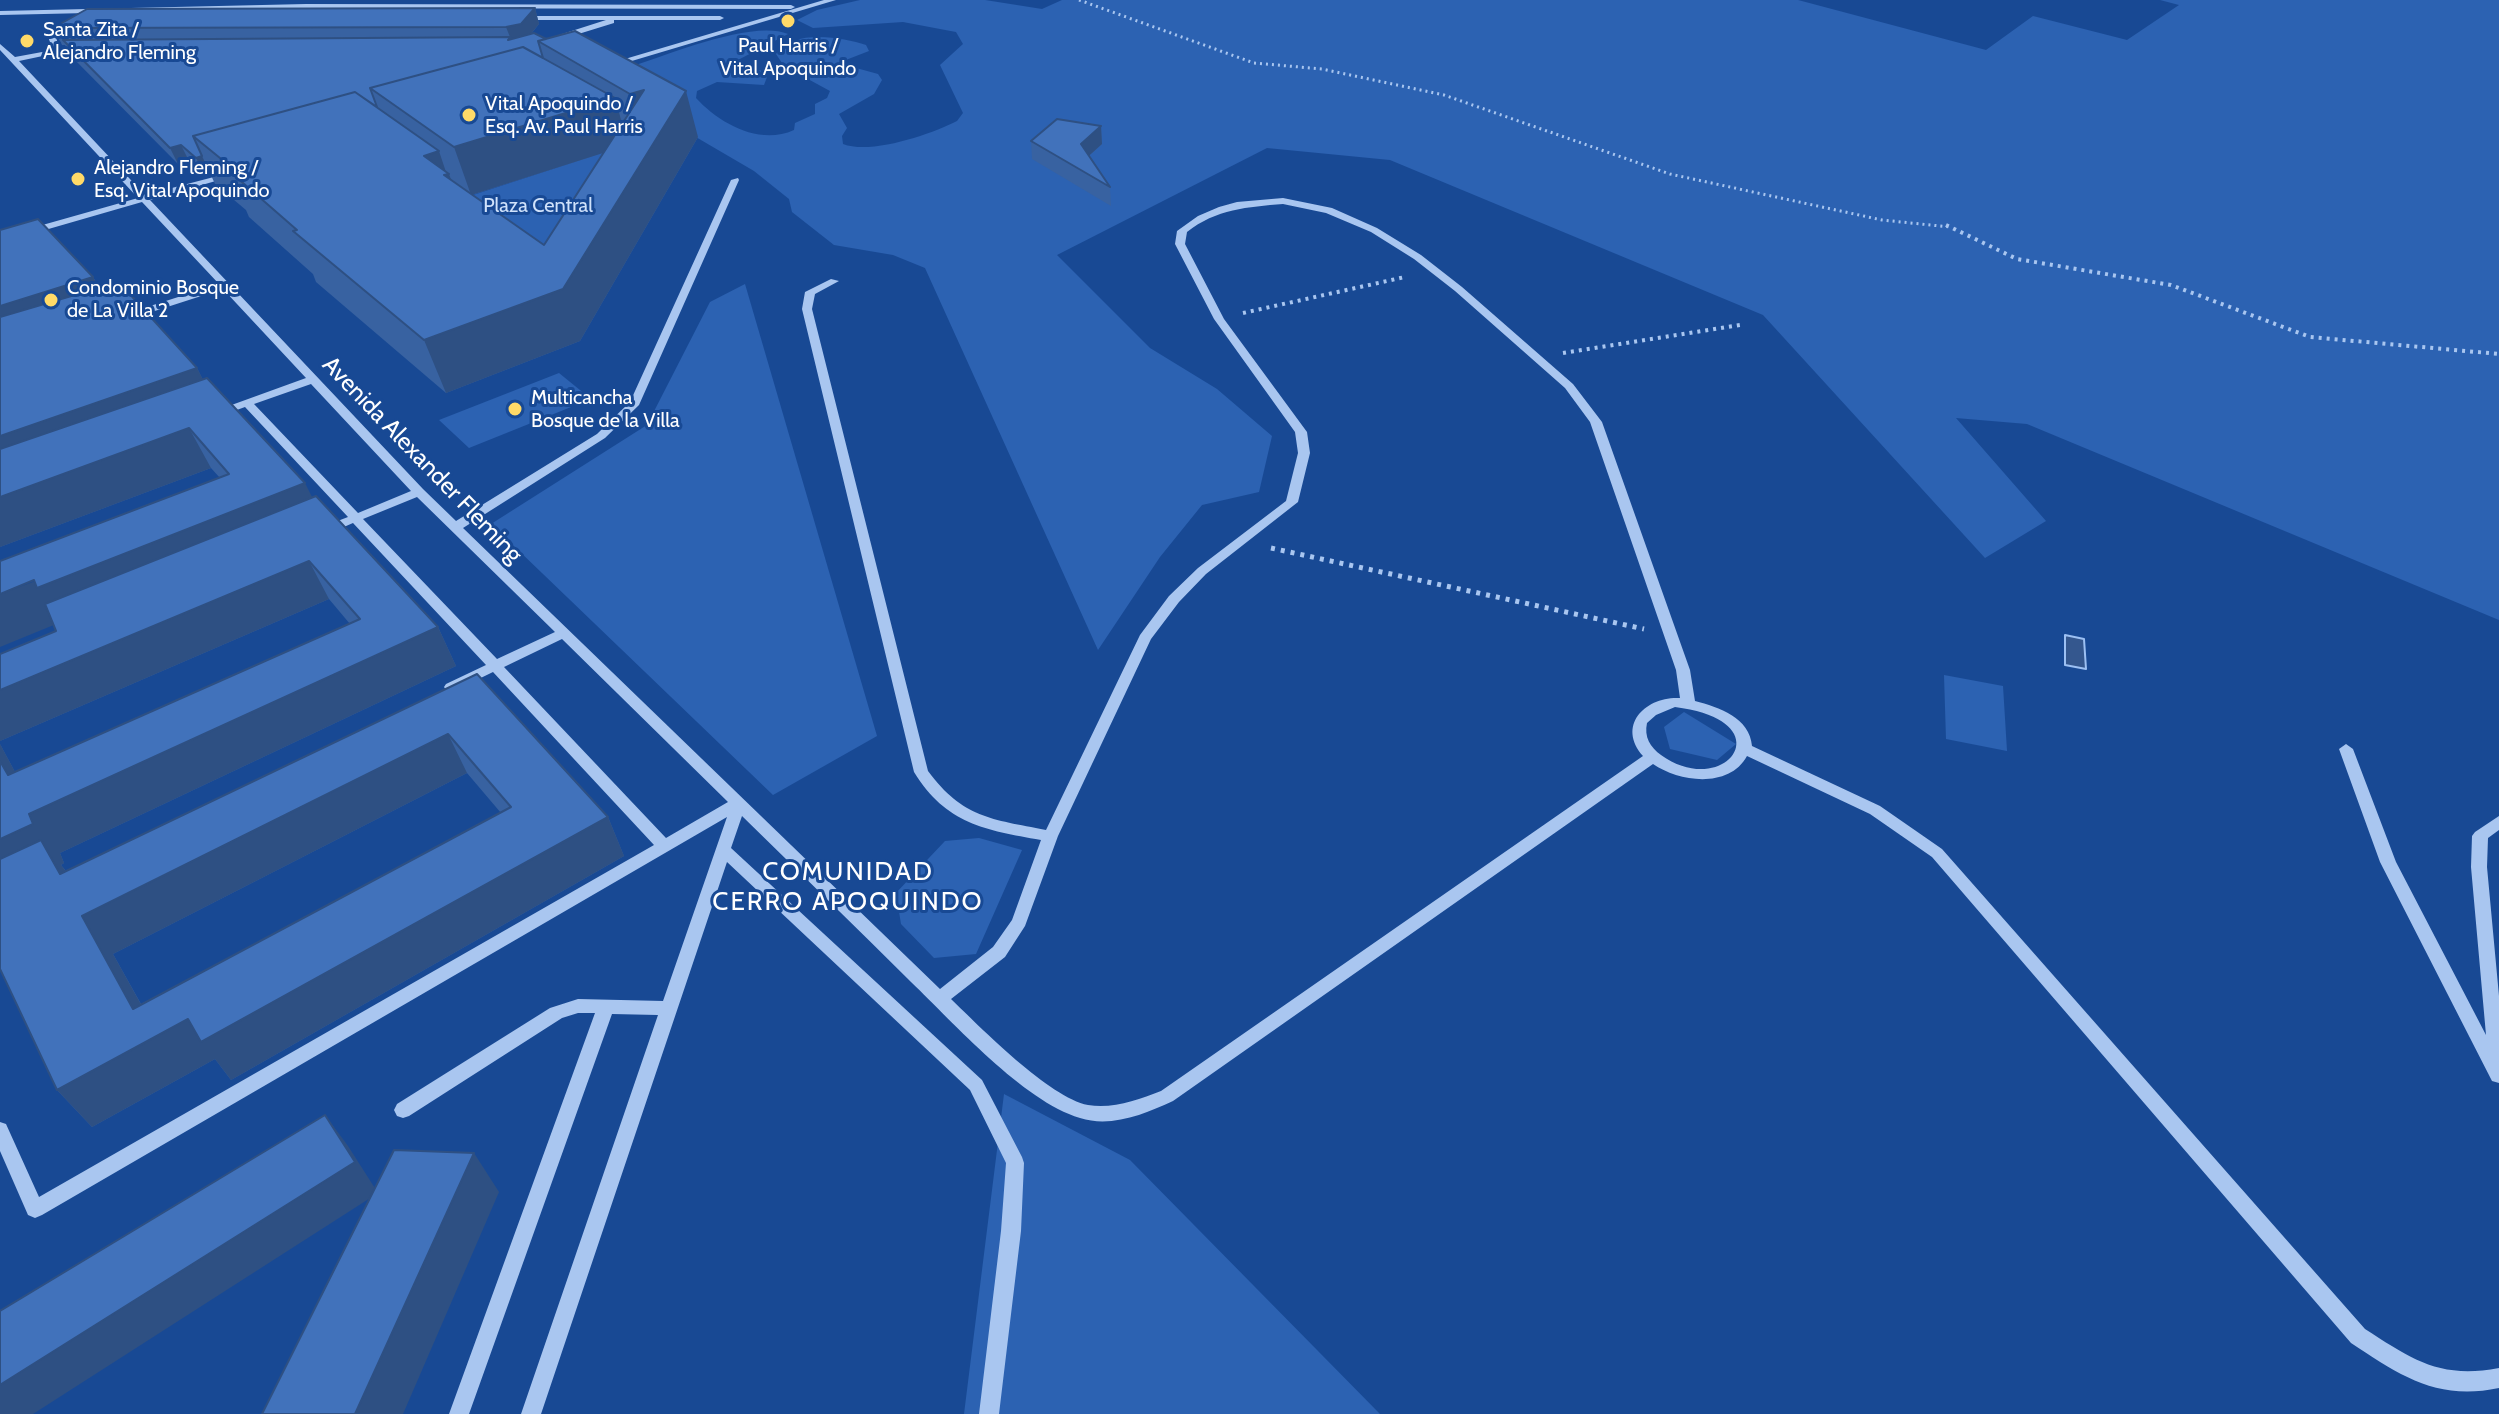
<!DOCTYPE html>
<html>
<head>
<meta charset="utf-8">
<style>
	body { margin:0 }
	canvas { display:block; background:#184994 }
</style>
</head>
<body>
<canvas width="2499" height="1414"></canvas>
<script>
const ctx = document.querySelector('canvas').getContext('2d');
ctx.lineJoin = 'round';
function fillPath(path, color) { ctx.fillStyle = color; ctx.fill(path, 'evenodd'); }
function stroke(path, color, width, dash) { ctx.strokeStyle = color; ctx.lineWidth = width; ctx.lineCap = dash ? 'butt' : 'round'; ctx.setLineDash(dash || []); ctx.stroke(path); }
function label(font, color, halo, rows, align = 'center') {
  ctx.font = font + ' Cabin,sans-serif'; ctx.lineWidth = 6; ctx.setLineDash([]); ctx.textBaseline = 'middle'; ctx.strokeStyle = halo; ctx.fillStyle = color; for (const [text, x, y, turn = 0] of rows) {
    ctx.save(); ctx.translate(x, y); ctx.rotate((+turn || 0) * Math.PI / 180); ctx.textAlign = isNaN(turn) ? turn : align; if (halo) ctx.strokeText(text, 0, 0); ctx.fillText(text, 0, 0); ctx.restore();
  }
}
fillPath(new Path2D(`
	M860,0H985L1042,9L1062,0H1798L1986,50L2033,16L2127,40L2179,5L2160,0H2499V620L2027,424L1956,418L2046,521L1985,558L1763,315L1390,160L1267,148L1057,255L1150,348L1217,389L1272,436L1259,492L1202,505L1160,557L1098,650L925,268L893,255L834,245L792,212L789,199L754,171L624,95L632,66C668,55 753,19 788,34L734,62L762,71L767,77L764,85L717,82L697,91L696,98C719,123 759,146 794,130L795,123L815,114V104L827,98L830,91L784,66L776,54C793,29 841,37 866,45L869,51L838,63L878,74L882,80L874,94L839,114L847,128L842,136L843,144C871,155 932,134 957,121L963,113L940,65L963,44L956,32L903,22L813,28L797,20L817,10Z
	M614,149L547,251L470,196Z
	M745,284L877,736L773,795L491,524L647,425L710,302Z
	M559,373L591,399L469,448L439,420Z
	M1944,675L2003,686L2007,751L1946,739Z
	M1684,712L1736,744L1717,760L1670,749L1664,727Z
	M979,838L1022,850L976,954L934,958L901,924L896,893L945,841Z
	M1004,1094L1130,1160L1380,1414H964Z`), '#2c62b2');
const water = new Path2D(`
	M2065,635L2084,639L2086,669L2065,665Z`);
fillPath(water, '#34578e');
stroke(water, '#9cc0f3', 2);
stroke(new Path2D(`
	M1079,0L1254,63L1322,69L1444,95L1670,174L1882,220L1950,227`), '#a9c6f0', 3, [2, 4]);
stroke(new Path2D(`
	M1946,225L2017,259L2171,285L2310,337L2499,354
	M1243,313L1405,277
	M1563,353L1740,325`), '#a9c6f0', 4, [3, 5]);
stroke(new Path2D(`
	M1271,548L1644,629`), '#a9c6f0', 5, [4, 6]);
fillPath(new Path2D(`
	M824,0H836L615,66L608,64Z
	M306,4L791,5L795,7L791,9L306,8L0,15V11Z
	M520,16H720L724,18L720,20H614V23L559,40H556V36L606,20H517V16Z
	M69,22L76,24L55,35L60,49H87L91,51L90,53H57L19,61L145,195L233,172V176L150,200L423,489L456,521L597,434L630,402L731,180L738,178L739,180L639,405L605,438L463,528L940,989L993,947L1012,920L1041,840C985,830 946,824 914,772L802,309L805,292L831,279L839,281L815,294L812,309L928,771C963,818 991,819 1046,830L1140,635L1169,596L1198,568L1286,501L1298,453L1295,432L1214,319L1175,244L1177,231L1198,216L1219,207L1237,202L1283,198L1332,208L1377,228L1421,255L1462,287L1573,384L1602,422L1690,670L1695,701C1719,707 1750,718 1752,746L1880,806L1942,849L2365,1329C2413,1360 2440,1379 2499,1368V1388C2437,1401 2401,1376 2351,1343L1932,857L1870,814L1747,756C1729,789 1679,782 1653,764L1173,1101C1145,1114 1111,1128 1080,1118C1023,1101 954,1023 911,982C855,926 798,871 742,816L731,848L982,1080L1022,1157L1024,1163L1021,1231L999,1414H979L1001,1231L1006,1163L970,1090L727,862L541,1414H521L658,1015L612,1014L469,1414H449L595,1013H578L562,1018L409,1116L403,1118L397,1116L394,1110L397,1104L550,1008L578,999L663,1001L727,817L42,1215L35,1218L28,1215L0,1151V1122L6,1124L39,1197L654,845L493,672L456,690H446L444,687L446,684L486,665L353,523L330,533H322L320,530L322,527L348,517L245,407L223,415H215V411L306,378L223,289L133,318H125V314L219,284L142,202L0,243V237L138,198L0,50V44L15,57L53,50L47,34ZM1283,204L1326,213L1371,232L1414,259L1455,291L1565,388L1590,422L1676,670L1680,698C1646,696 1616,725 1643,756L1161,1091C1138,1100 1113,1109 1088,1105C1050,1098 980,1027 951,999L1005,957L1025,926L1058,836L1151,639L1179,602L1206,574L1298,502L1310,453L1307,432L1224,319L1185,244L1187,232C1216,209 1248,207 1283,204ZM311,384L411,491L358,513L254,404ZM417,497L555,632L497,659L363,519ZM562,639L728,802L666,838L504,667ZM1675,707C1786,721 1725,801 1661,755C1650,747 1644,737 1647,723L1656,715Z
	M2346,744L2353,749L2396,862L2486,1035L2471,867L2472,836L2475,832L2499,816V830L2488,838L2487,867L2499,996V1083L2492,1081L2380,862L2339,749Z`), '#a9c6f0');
fillPath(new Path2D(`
	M535,8L539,24L531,34L534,33L698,137L580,341L446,393L316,282L313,274L249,217L246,210L215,184L210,173L205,175L189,161L178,164L71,56L65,45H62L53,28ZM603,153L544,245L472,195Z
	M1101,126L1102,144L1089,156L1110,187L1111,206L1032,159L1031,141Z
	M93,277L99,287L110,295L197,368L203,380L312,498L438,627L456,666L60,853L64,863L61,865L66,871L477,674L608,817L624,856L231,1080L215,1059L92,1127L57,1090L0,744L15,772L350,624L329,599L0,741V654L56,631L53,625L220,478L211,468L0,547ZM467,773L501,813L141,1004L113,954Z`), '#3862a1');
fillPath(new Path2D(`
	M535,8L539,24L516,52L506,27Z
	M644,90L642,140L630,94Z
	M686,91L698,137L580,341L446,393L424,340L563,289Z
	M615,98L628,145L471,195L454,147Z
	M1101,126L1102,144L1082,162L1081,144Z
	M181,145L189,161L178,164L170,148Z
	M439,151L447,175L449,174L467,223L424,156Z
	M202,156L210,173L205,175L196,158Z
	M93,277L114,314L0,351V306Z
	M197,368L217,407L0,485V436Z
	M189,428L211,468L0,547V497Z
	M305,483L325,523L61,622L0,647V594Z
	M309,561L329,599L0,741V690Z
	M438,627L456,666L60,853L64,863L61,865L72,879L448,734L467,773L113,954L158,1035L188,1019L608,817L624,856L231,1080L215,1059L92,1127L57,1090L0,894V744L36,811Z
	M325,1115L348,1146L378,1193L33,1414H0V1385Z
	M474,1153L499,1192L403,1414H355Z`), '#2e5083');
const building = new Path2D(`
	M535,8L521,24L506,27L53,28L87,9Z
	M575,31L686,91L563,289L424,340L293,231L297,230L227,169L231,167L193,136L355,92L439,151L424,156L449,174L444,175L544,245L644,90L630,94L538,41Z
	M534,33L546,39L538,41L543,58L523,47L370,88L377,107L355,92L193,136L202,156L196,158L181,145L170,148L63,40L511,37L508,40Z
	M523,47L615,98L454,147L370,88Z
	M1057,119L1101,126L1081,144L1110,187L1031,141Z
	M38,219L93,277L0,306V230Z
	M102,287L110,295L126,290L197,368L0,436V317Z
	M207,378L305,483L37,588L34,580L0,594V561L229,474L189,428L0,497V449Z
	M316,496L438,627L29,814L33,824L0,839V761L8,775L360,619L309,561L0,690V654L56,631L45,604Z
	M477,674L608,817L201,1042L188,1019L57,1090L0,969V859L41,840L60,874ZM448,734L511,807L133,1009L82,916Z
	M325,1115L355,1162L0,1385V1311Z
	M394,1150L474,1153L355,1414H262Z`);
fillPath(building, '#4172bb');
stroke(building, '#2e5083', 2);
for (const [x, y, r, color] of [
	[788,21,8,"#ffda68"],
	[27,41,8,"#ffda68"],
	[469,115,8,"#ffda68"],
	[78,179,8,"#ffda68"],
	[51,300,8,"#ffda68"],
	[515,409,8,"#ffda68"]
]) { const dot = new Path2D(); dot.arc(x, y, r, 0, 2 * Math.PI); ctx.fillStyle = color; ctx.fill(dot); stroke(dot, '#184994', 3); }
label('20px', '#fff', '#184994', [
	["Santa Zita /",43,30],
	["Alejandro Fleming",43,53],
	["Paul Harris /",788,46,"center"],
	["Vital Apoquindo",788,69,"center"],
	["Vital Apoquindo /",485,104],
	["Esq. Av. Paul Harris",485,127],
	["Alejandro Fleming /",94,168],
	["Esq. Vital Apoquindo",94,191],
	["Condominio Bosque",67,288],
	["de La Villa 2",67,311],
	["Multicancha",531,398],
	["Bosque de la Villa",531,421]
], 'left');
label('20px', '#d0e2fb', '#184994', [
	["Plaza Central",538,206]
]);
label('24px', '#fff', '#184994', [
	["Avenida Alexander Fleming",422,460,46]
]);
ctx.letterSpacing = '2px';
label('26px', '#fff', '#184994', [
	["COMUNIDAD",848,872],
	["CERRO APOQUINDO",848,902]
]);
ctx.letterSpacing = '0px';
</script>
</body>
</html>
